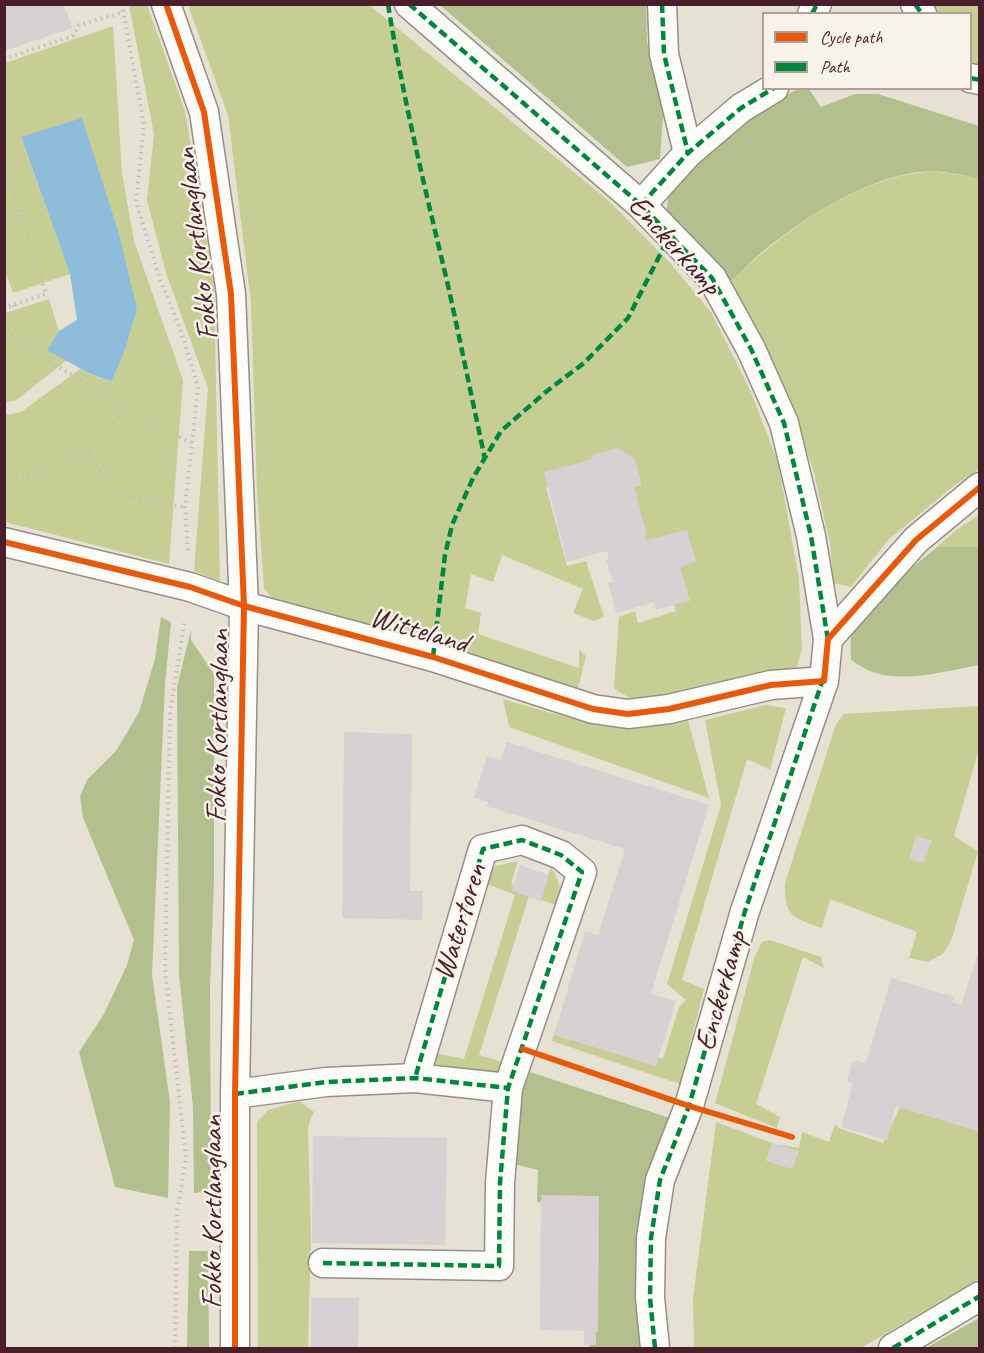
<!DOCTYPE html>
<html>
<head>
<meta charset="utf-8">
<style>
	body { margin:0 }
	#map { position:relative; width:984px; height:1353px; overflow:hidden; background:#e5e2d3; font-family:Caveat,sans-serif }
	canvas { display:block }
	.frame { position:absolute; inset:0; border:6px solid #4a1f2b; pointer-events:none }
	.legend { position:absolute; left:762px; top:12px; width:210px; height:78px; box-sizing:border-box; background:#f7f3e8; border:2px solid #b29e9c; margin:0; padding:8px 10px; list-style:none; font-size:18px; color:#4a1f2b }
	.legend li { display:flex; align-items:center; gap:12px; height:30px }
	.legend b { width:30px; border:2px solid #b29e9c }
</style>
</head>
<body>
<div id="map">
<canvas width="984" height="1353"></canvas>
<div class="frame"></div>
<ul class="legend">
<li><b style="height:8px;background:#e8590c"></b>Cycle path</li>
<li><b style="height:8px;background:#00873e"></b>Path</li>
</ul>
</div>
<script>
const ctx = document.querySelector('canvas').getContext('2d');
ctx.lineJoin = 'round';
function fillPath(path, color) { ctx.fillStyle = color; ctx.fill(path, 'evenodd'); }
function stroke(path, color, width, dash) { ctx.strokeStyle = color; ctx.lineWidth = width; ctx.lineCap = dash ? 'butt' : 'round'; ctx.setLineDash(dash || []); ctx.stroke(path); }
function label(font, color, halo, rows, align = 'center') {
  ctx.font = font + ' Caveat,sans-serif'; ctx.lineWidth = 5; ctx.setLineDash([]); ctx.textBaseline = 'middle'; ctx.strokeStyle = halo; ctx.fillStyle = color; for (const [text, x, y, turn = 0] of rows) {
    ctx.save(); ctx.translate(x, y); ctx.rotate((+turn || 0) * Math.PI / 180); ctx.textAlign = isNaN(turn) ? turn : align; if (halo) ctx.strokeText(text, 0, 0); ctx.fillText(text, 0, 0); ctx.restore();
  }
}
fillPath(new Path2D(`
	M129,5H147L185,111L214,284L220,581L194,571L208,388L166,273L147,200L154,134Z
	M188,5H369L609,201L670,263L711,312L750,390L778,462L799,579L802,649L797,667L666,696L630,698L614,689L619,617L635,611L638,623L676,611L657,540L638,545L619,462L546,486L567,566L586,561L604,617L594,621L573,613L583,589L502,555L493,582L471,574L465,608L481,613L478,634L579,668V649L586,656L577,692L331,619L272,598L264,588L257,492L251,303L228,115Z
	M930,5H979V72L971,68L970,14L936,13Z
	M113,26L122,173L134,241L183,380L169,564L5,522V415L21,412L80,369L99,378L112,381L126,347L137,309L21,138L70,274L13,293L5,271V63Z
	M933,171L979,178V469L955,485L888,540L851,587L833,583L830,543L813,469L793,412L731,281C779,237 829,197 893,178C905,174 920,173 933,171Z
	M49,299L59,331L47,350L67,360L15,401L5,402V313Z
	M979,515V547H937L955,531Z
	M503,699C549,713 597,727 646,725C659,725 674,722 688,720L709,798L509,727Z
	M766,705L786,708L770,770L747,759L682,980L704,989L680,1084L552,1041L559,1018L663,1059L679,1007L686,1000L667,984L721,805L705,720Z
	M979,706V749L954,836L978,851L952,938L943,954L927,962L909,958L917,932L830,899L822,928C793,918 784,916 785,883L836,724L844,714Z
	M518,861L511,884L542,893L551,867C559,880 562,891 559,906L529,896L479,1055L506,1063L505,1074L445,1072L436,1063L435,1053L464,1059L515,895L487,884L490,870L496,866Z
	M770,940L821,957L824,968L803,957L756,1104L780,1117L777,1128L715,1103L755,956L762,942Z
	M299,1101L314,1112L309,1123L308,1130L311,1238L308,1348H258L257,1122L268,1110Z
	M900,1107L979,1131V1279L861,1348H694L693,1298L716,1122L775,1144L799,1148L802,1132L829,1142L835,1124L841,1129L883,1143Z`), '#c7ce94');
fillPath(new Path2D(`
	M440,5H646L647,42L663,114L660,159L627,167Z
	M798,89H809L821,107L855,94H878L979,126V178C965,176 949,172 934,171C880,171 818,209 776,241C760,252 746,268 731,281L666,214L668,199L686,174L717,143L761,108Z
	M937,547H979V665C946,671 906,683 872,672C865,669 858,664 851,660C851,653 850,644 851,637C857,607 914,567 937,547Z
	M161,617L171,622L165,684L152,975L170,1102L168,1198L115,1187L79,1052L104,1014L127,965L134,940L83,818L80,796L87,780L116,751L139,712L155,659Z
	M191,630V640L214,674V880L210,988L211,1191L194,1193L193,1107L179,974L177,687Z
	M530,1072L673,1119L656,1348H589L592,1204L537,1202L538,1170L510,1163L518,1104Z
	M189,1251H208L209,1348H187Z
	M979,1318V1348H926Z`), '#b3c08e');
fillPath(new Path2D(`
	M82,118L119,234L137,309L126,347L112,381C88,376 69,361 47,350L59,331L77,320L70,274L21,137Z`), '#8ebddb');
fillPath(new Path2D(`
	M4,4H64L72,28L4,51Z
	M617,448L635,459L642,485L634,487L647,535L644,536L646,540L687,530L696,562L680,567L690,601L656,609L654,602L616,613L608,583L613,582L606,560L609,559L607,551L567,562L544,472L593,459L592,455Z
	M344,732L412,734L410,891H423L422,920L342,918Z
	M507,742L709,805L651,994L676,1001L656,1066L554,1035L585,931L598,935L625,849L486,806L488,802L474,798L487,756L501,760Z
	M916,836L932,840L924,863L909,859Z
	M520,865L549,875L541,901L512,891Z
	M980,946V1132L896,1106L887,1140L844,1128L842,1124L853,1083L847,1081L852,1063L856,1060L866,1063L891,978L954,997L952,1002L961,1005Z
	M313,1136L447,1138L445,1245L312,1243Z
	M772,1143L799,1151L792,1169L766,1161Z
	M541,1195L599,1196L598,1332H596V1345H584V1331L540,1330Z
	M311,1298H359L358,1348H311Z`), '#d8d1d4');
const minor = new Path2D(`
	M166,4L204,112L231,294L244,606L235,1094V1348
	M409,4L641,205L712,278L751,349L784,423L811,536L828,639L824,681L745,911L689,1106L660,1180L651,1238L650,1298L655,1348
	M662,4L664,54L688,153
	M915,4L922,14
	M812,14L817,4
	M970,78L980,80
	M641,205L688,153L741,108L774,88
	M4,542L190,587L244,606L433,657L593,709L628,714L669,709L771,685L824,681
	M828,639L916,540L980,487
	M235,1094L326,1082L415,1078L508,1088
	M323,1263L499,1266L500,1183L508,1088L582,872L561,855L522,840L483,849L415,1078
	M893,1348L980,1296`);
stroke(minor, '#968e88', 31);
stroke(new Path2D(`
	M122,4L144,125L136,202L160,279L182,334L198,387L185,507L188,553
	M4,59L73,36L79,25L124,12
	M4,164L46,294L4,308
	M14,305L17,326L8,338L191,443
	M87,449L115,494L185,507
	M4,480L35,475L87,449L107,432L126,406
	M175,1348L177,1212L186,1158L165,969L170,711L185,620`), '#c1bdbb', 4, [1.5, 4.5]);
stroke(minor, '#fbfbf8', 28);
stroke(new Path2D(`
	M388,4C403,98 425,189 447,281C460,340 472,399 485,459
	M409,4L641,205L712,278L751,349L784,423L811,536L828,640
	M662,4L664,54L688,153
	M915,4L922,14
	M812,14L817,4
	M970,78L980,80
	M641,205L688,153L741,108L774,88
	M433,657L445,555L452,525L473,478L501,431L547,391L584,363L628,318L670,235
	M235,1094L326,1082L415,1078L508,1088
	M323,1263L499,1266L500,1183L508,1088L582,872L561,855L522,840L483,849L415,1078
	M655,1348L650,1298L651,1238L660,1180L689,1106L745,911L824,676
	M893,1348L980,1296`), '#00873e', 4.5, [9, 4.5]);
stroke(new Path2D(`
	M166,4L204,112L231,294L244,606L235,1094V1348
	M4,542L190,587L244,606L433,657L593,709L628,714L669,709L771,685L824,681L828,639L916,540L980,487
	M523,1049L689,1106L792,1137`), '#e8590c', 6);
label('30px', '#4a1f2b', '#f7f3e8', [
	["Fokko Kortlanglaan",198,244,-97],
	["Enckerkamp",674,246,48],
	["Witteland",419,631,16],
	["Fokko Kortlanglaan",219,726,-89],
	["Watertoren",461,922,-73],
	["Enckerkamp",722,991,-74],
	["Fokko Kortlanglaan",213,1212,-90]
]);
</script>
</body>
</html>
